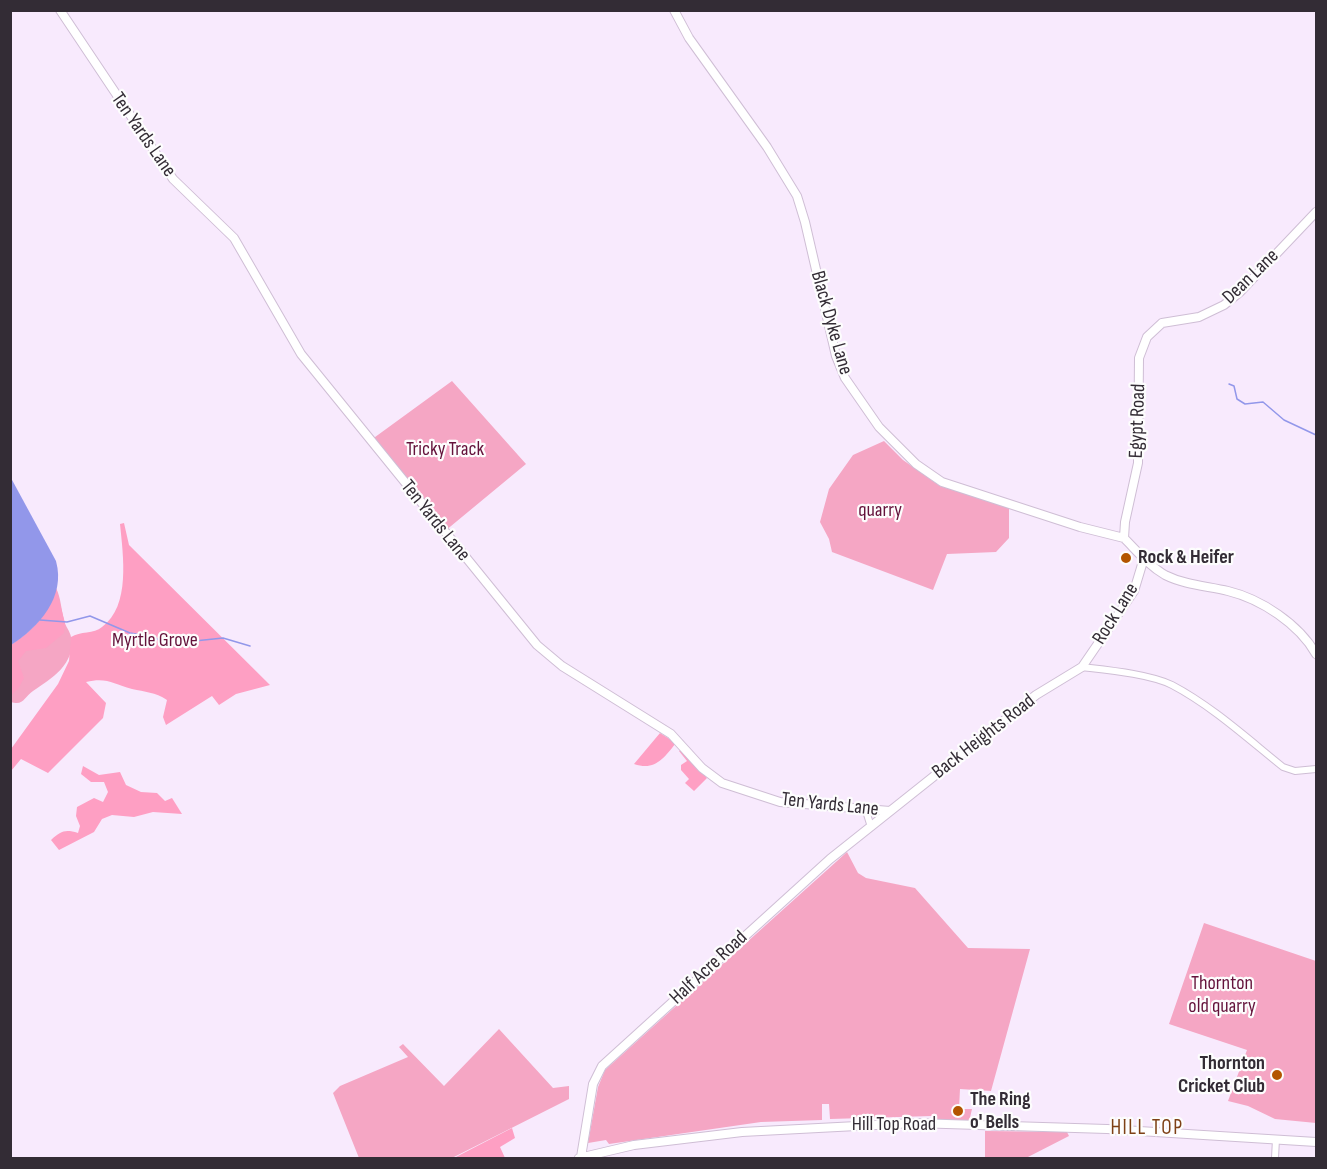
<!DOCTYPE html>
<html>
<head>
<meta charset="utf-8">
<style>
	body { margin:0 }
	#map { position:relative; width:1327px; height:1169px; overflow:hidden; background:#f8eafd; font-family:"Sofia Sans Condensed",sans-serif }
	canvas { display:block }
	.frame { position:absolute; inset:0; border:12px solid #332c35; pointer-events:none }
</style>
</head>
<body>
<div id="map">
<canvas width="1327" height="1169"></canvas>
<div class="frame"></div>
</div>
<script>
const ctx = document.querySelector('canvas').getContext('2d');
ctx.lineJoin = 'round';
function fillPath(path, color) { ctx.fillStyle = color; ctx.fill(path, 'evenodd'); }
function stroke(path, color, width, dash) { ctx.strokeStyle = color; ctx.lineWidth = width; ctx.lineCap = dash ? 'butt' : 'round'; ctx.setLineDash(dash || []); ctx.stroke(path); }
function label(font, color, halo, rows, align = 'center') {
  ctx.font = font + ' "Sofia Sans Condensed",sans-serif'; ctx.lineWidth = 4.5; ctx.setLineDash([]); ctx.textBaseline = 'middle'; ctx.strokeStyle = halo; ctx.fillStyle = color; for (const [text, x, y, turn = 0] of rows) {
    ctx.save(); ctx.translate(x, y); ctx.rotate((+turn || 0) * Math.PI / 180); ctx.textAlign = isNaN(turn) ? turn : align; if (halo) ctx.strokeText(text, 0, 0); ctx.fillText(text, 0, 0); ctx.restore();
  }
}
fillPath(new Path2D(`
	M452,381L526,464L445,531L371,440Z
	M884,441L903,460L940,486L1009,507V538L996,552L947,554L933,590L832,552L829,539L820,522L829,489L853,455Z
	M56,588C61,598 61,609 64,620C65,626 70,631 71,637C76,664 51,679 33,691C24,697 24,706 11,702V645C34,630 48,614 56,588Z
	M847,852L858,873L866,878L915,888L968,948L1030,949L991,1091L960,1089L959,1109H972L969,1122L932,1120V1116L830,1119L829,1104H822V1120L761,1122L609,1144L606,1140L588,1143L598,1087L605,1070Z
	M1204,923L1316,961V1123L1275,1119L1248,1106L1228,1101L1247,1050L1169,1024Z
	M499,1029L553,1088L569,1086V1099L452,1158H359L333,1093L340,1086L408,1057L399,1047L403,1044L444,1086Z
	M985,1131L1067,1132L1069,1136L1026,1158H985Z`), '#f5a6c4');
fillPath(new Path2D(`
	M124,523L129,545L270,685L236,694L219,705L212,696L166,725L163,717L167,700C155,692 145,692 132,689C113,684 107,677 86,682L106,703L103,718L48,773L21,759L11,771V749L58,684L69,661L71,637C80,631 94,634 102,627C131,606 123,555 120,524Z
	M56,588L65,623L64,633L46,648L26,651L18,661L24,678L18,689L11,695V645C34,630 48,614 56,588Z
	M660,733L676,743C663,759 655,771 634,764Z
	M683,749L707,778L694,791L685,783L689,779L681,770V765L687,761L679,751Z
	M83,766L99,775L120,772L126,785L141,792L157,793L165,801L172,798L182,814L153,812L134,817L112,815L102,819L94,832L59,850L51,840C61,831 65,829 78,833L80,826L76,816L77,807L94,798L103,802L108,792L104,782H91L81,774Z
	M512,1128L515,1138L500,1147L505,1158H454Z`), '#fe9fc3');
fillPath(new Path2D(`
	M11,478L56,561C66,597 39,627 11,645Z`), '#9297ea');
stroke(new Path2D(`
	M1229,384L1234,386L1237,399L1245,404L1263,402L1284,420L1316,435
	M40,620L67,622L90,616L130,633L154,637L166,644L223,638L250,646`), '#9297ea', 1.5);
const street = new Path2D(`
	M1082,667C1107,670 1150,674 1172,685C1212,706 1248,739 1283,767L1295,771L1316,769
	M866,811L871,827
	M1275,1158L1276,1139`);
const secondary = new Path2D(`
	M60,10L173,179L234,238L301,354L537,645L562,666L671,734L702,768L722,783L780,802L890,811
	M674,10L689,38L767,147L797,196L805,222L836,356L845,378L879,427L916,464L942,482L1080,527L1124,538
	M1124,538L1125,522L1138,463L1139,358L1147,337L1162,323L1199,317L1224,305L1240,292L1316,212
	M1124,538C1137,551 1149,566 1165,575C1185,585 1207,586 1228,591C1261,599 1299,624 1316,654
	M581,1157L593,1084L602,1066L830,859L1036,695L1082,667L1134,591L1144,558
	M579,1158L634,1145L742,1132L914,1123L1107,1129L1316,1142`);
stroke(street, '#cfbed5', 8);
stroke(secondary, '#cfbed5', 10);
stroke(street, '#fff', 6);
stroke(secondary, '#fff', 8);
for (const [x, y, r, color] of [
	[1126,558,6,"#b35500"],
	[1277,1075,6,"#b35500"],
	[958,1111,6,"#b35500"]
]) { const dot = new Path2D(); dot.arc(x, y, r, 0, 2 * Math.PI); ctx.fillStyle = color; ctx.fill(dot); stroke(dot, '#fdfdfd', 2); }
label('20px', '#332c35', '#fdfdfd', [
	["Ten Yards Lane",143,135,55],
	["Dean Lane",1251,277,-44],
	["Black Dyke Lane",831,323,74],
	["Egypt Road",1138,421,-88],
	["Ten Yards Lane",435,521,51],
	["Rock Lane",1116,614,-58],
	["Back Heights Road",984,737,-38],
	["Ten Yards Lane",830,805,6],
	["Half Acre Road",709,968,-43],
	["Hill Top Road",894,1125]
]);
label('20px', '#64123b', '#fdfdfd', [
	["Tricky Track",445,450],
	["quarry",880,511],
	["Myrtle Grove",155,641],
	["Thornton",1222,984],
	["old quarry",1222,1007]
]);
label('bold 20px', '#332c35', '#fdfdfd', [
	["Rock & Heifer",1138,558],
	["Thornton",1265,1064,"right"],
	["Cricket Club",1265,1087,"right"],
	["The Ring",970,1100],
	["o' Bells",970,1123]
], 'left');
ctx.letterSpacing = '1.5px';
label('21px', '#7e4116', '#fdfdfd', [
	["HILL TOP",1147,1129]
]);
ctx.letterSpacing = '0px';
</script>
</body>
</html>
